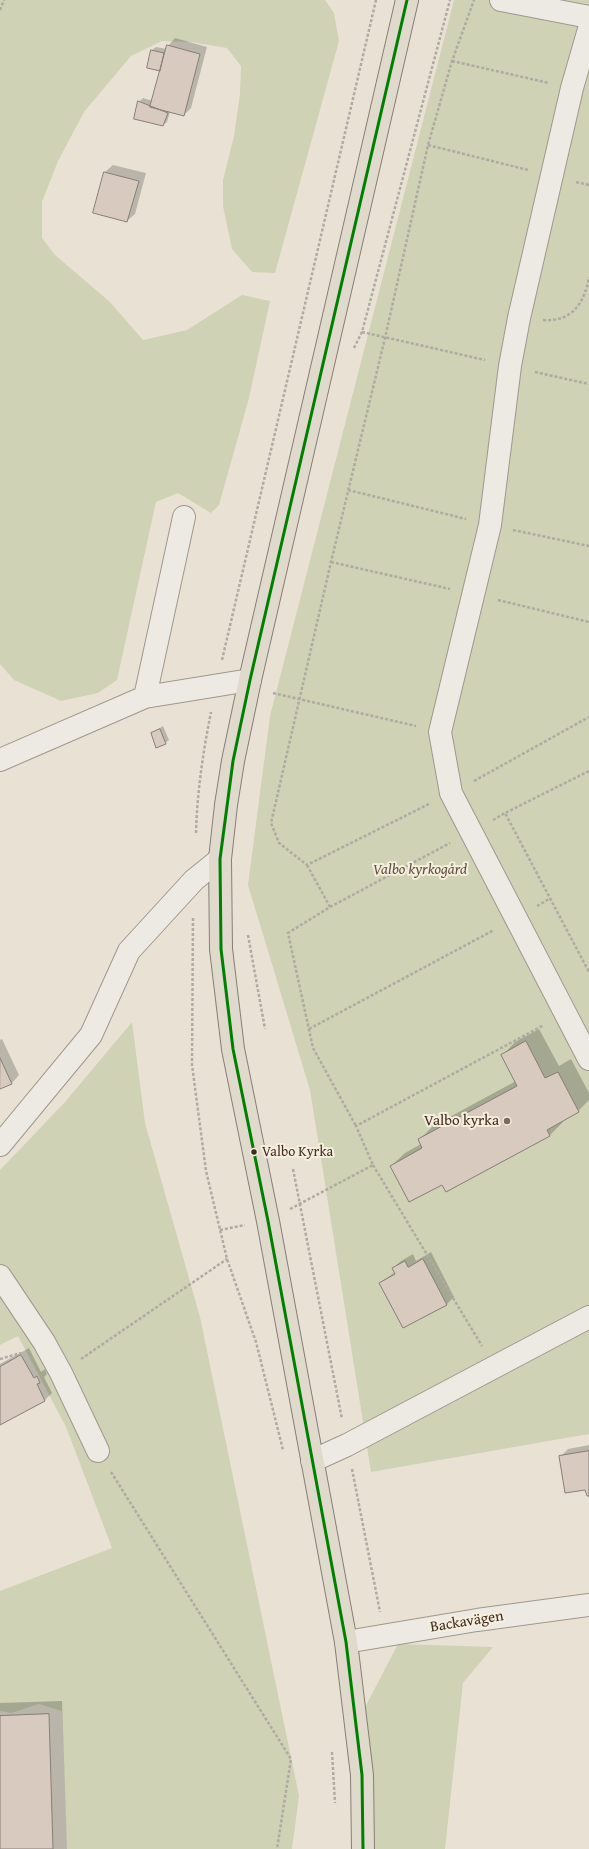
<!DOCTYPE html>
<html>
<head>
<meta charset="utf-8">
<style>
	body { margin:0 }
	canvas { display:block; background:#e9e2d4 }
</style>
</head>
<body>
<canvas width="589" height="1849"></canvas>
<script>
const ctx = document.querySelector('canvas').getContext('2d');
ctx.lineJoin = 'round';
function fillPath(path, color) { ctx.fillStyle = color; ctx.fill(path, 'evenodd'); }
function stroke(path, color, width, dash) { ctx.strokeStyle = color; ctx.lineWidth = width; ctx.lineCap = dash ? 'butt' : 'round'; ctx.setLineDash(dash || []); ctx.stroke(path); }
function label(font, color, halo, rows, align = 'center') {
  ctx.font = font + ' "Gentium Book Plus",serif'; ctx.lineWidth = 4; ctx.setLineDash([]); ctx.textBaseline = 'middle'; ctx.strokeStyle = halo; ctx.fillStyle = color; for (const [text, x, y, turn = 0] of rows) {
    ctx.save(); ctx.translate(x, y); ctx.rotate((+turn || 0) * Math.PI / 180); ctx.textAlign = isNaN(turn) ? turn : align; if (halo) ctx.strokeText(text, 0, 0); ctx.fillText(text, 0, 0); ctx.restore();
  }
}
fillPath(new Path2D(`
	M0,0H325L334,13L339,41L275,273L252,272L232,249L223,206V180L234,136L240,94L241,66L227,48L191,42L162,41L131,56L84,112L58,161L42,202V238L55,255L110,302L143,340L187,330L242,295L270,301L249,398L219,505L211,513L178,493L156,502L117,680L98,693L61,701L14,680L0,664Z
	M454,0H589V1434L371,1472L310,1090L248,885L270,716Z
	M132,1022L145,1123L200,1317L299,1796L292,1849H67L62,1711L39,1704L11,1713L0,1711V1591L112,1548L66,1427L18,1336L0,1345V1170L65,1102Z
	M398,1644L493,1647L463,1683L445,1849H375L371,1800L360,1717Z`), '#cfd2b4');
fillPath(new Path2D(`
	M175,38L207,47L191,108L184,115L170,112L167,122L163,125L139,102L143,98L153,101L161,71L152,50L156,47L167,49L168,46Z
	M113,165L146,173L135,214L127,221L94,212L105,172Z
	M163,726L169,740L165,743L152,733Z
	M539,1029L559,1066L571,1059L589,1093V1100L578,1111L562,1120L563,1122L550,1135L446,1191L443,1184L391,1166L405,1153L421,1144L419,1140L433,1126L516,1081L502,1056L515,1042Z
	M2,1039L19,1075L12,1083L0,1088V1040Z
	M431,1252L454,1297L447,1304L404,1327L380,1283L395,1272L393,1268L401,1261L413,1254L416,1261Z
	M29,1348L41,1372L45,1369L47,1374L44,1377L52,1393L45,1400L0,1424V1364Z
	M589,1445V1495L586,1488L560,1457L568,1449Z
	M62,1701L67,1849H0V1703Z`), '#0003');
const building = new Path2D(`
	M167,45L200,54L184,116L150,107Z
	M151,50L164,53L160,71L147,68Z
	M138,101L168,113L163,126L134,119Z
	M104,172L139,181L127,222L93,213Z
	M160,729L166,744L156,748L151,733Z
	M526,1041L545,1078L558,1072L579,1112L547,1130L550,1136L446,1192L442,1185L409,1202L390,1166L422,1148L418,1139L517,1086L501,1055Z
	M0,1058L12,1084L0,1089Z
	M423,1259L447,1305L403,1328L379,1283L395,1274L392,1268L401,1263L405,1261L408,1267Z
	M21,1355L34,1378L37,1376L40,1383L37,1384L45,1401L0,1425V1367Z
	M589,1451V1496H587L585,1490L565,1493L559,1456Z
	M49,1714L53,1849H0V1716Z`);
fillPath(building, '#d8cabf');
stroke(building, '#867f76', 1);
const minor = new Path2D(`
	M501,0L589,17
	M589,29L572,88L519,318L510,366L490,525L440,732L451,793L589,1059
	M145,697L184,517
	M0,760L145,697L250,680
	M0,1145L91,1035L129,951L194,880L220,859
	M0,1276L44,1342L61,1373L98,1451
	M312,1461L347,1445L589,1317
	M346,1642L477,1620L589,1605`);
const major = new Path2D(`
	M363,1849L362,1775L346,1642L268,1221L233,1049L221,949L220,859L226,805L233,761L250,680L407,0`);
stroke(minor, '#9e988e', 24);
stroke(major, '#867f76', 24);
stroke(new Path2D(`
	M0,10L4,0
	M452,61L549,83
	M428,145L528,170
	M576,182L589,185
	M543,320C572,322 584,304 589,277
	M362,332L485,360
	M354,348L362,332L450,0
	M535,372L589,384
	M348,490L466,519
	M513,530L589,546
	M331,562L450,589
	M498,600L589,622
	M222,660L376,0
	M273,693L416,726
	M589,771L505,813L589,972
	M474,781L589,717
	M429,804L307,865L279,843L271,823L331,562L385,338L428,145L452,61L474,0
	M493,820L505,813
	M196,833C197,793 203,752 211,712
	M307,865L330,907L288,933L313,1048L356,1126
	M537,906L549,899
	M330,907L450,843
	M193,918L192,1065L206,1171L227,1259L256,1342L283,1450
	M248,935L265,1029
	M309,1029L494,930
	M373,1165L482,1346
	M293,1169L342,1419
	M290,1209L373,1165L356,1126L544,1025
	M220,1230L245,1225
	M0,1359L21,1353
	M81,1359L227,1259
	M352,1469L380,1612
	M111,1472L291,1759L277,1849
	M332,1752L335,1803`), '#aeaaa4', 2.5, [3, 2]);
stroke(minor, '#edeae3', 22);
stroke(major, '#e0dacd', 22);
stroke(new Path2D(`
	M363,1849L362,1775L346,1642L268,1221L233,1049L221,949L220,859L233,761L250,680L407,0`), '#008000', 3);
for (const [x, y, r, color] of [
	[507,1121,4,"#7b6c5e"],
	[254,1152,3.5,"#402c1f"]
]) { const dot = new Path2D(); dot.arc(x, y, r, 0, 2 * Math.PI); ctx.fillStyle = color; ctx.fill(dot); stroke(dot, '#f6eede', 1.5); }
label('14px', '#402c1f', '#f6eede', [
	["Valbo Kyrka",262,1152]
], 'left');
label('italic 15px', '#5e523e', '#f6eede', [
	["Valbo kyrkogård",420,870]
]);
label('15px', '#402c1f', '#f6eede', [
	["Valbo kyrka",499,1121]
], 'right');
label('15px', '#402c1f', '#f6eede', [
	["Backavägen",467,1622,-9]
]);
</script>
</body>
</html>
